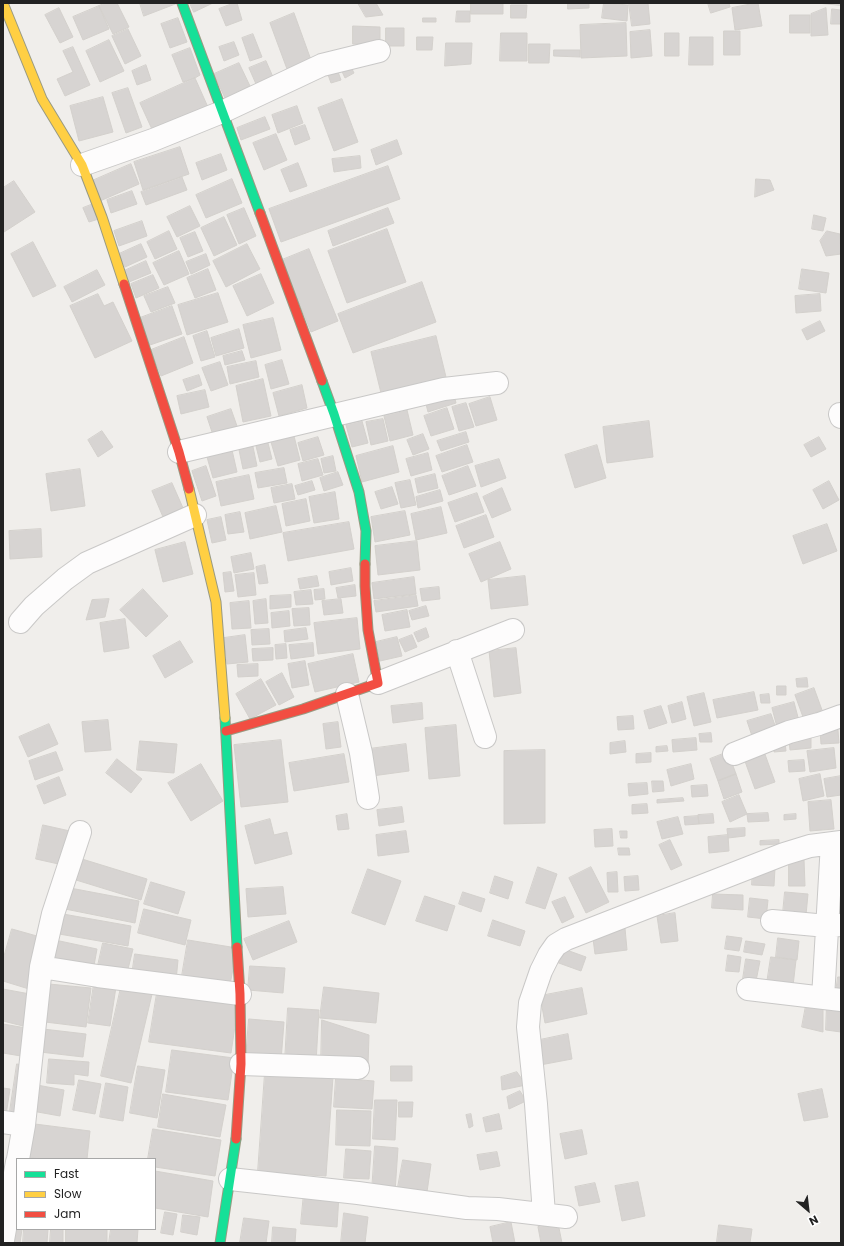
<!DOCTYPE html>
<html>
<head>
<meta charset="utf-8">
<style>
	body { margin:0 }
	#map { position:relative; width:844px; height:1246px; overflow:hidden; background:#f0eeeb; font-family:Poppins,sans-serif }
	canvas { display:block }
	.frame { position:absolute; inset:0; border:4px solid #222; pointer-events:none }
	.legend { position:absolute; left:16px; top:1158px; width:140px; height:72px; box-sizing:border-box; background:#fff; border:1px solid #a7a7a7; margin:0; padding:5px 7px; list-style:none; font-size:12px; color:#222 }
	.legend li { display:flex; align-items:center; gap:8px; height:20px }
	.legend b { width:20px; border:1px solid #a7a7a7 }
	.north { position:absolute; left:788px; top:1190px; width:40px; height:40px; -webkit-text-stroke:3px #fff; paint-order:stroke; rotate:152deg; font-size:11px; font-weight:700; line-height:16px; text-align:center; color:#222 }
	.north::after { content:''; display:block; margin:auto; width:14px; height:18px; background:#222; clip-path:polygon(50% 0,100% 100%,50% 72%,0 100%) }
</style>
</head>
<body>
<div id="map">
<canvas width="844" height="1246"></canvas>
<div class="frame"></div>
<ul class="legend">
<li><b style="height:5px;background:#16e098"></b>Fast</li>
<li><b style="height:5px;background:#ffcf43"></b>Slow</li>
<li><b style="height:5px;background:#f24e42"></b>Jam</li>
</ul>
<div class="north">N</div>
</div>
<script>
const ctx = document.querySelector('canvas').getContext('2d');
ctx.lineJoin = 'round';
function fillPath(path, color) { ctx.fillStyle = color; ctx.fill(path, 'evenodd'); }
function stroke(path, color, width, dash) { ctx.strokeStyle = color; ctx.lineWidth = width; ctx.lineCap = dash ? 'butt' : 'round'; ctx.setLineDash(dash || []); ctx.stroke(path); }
const building = new Path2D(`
	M105,3H117L129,27L113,34L99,6Z
	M140,3H178L144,16Z
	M190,3H213L194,12Z
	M234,3H237L242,20L226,26L219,9Z
	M358,3H376L383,15L366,17Z
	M471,3H503V14H471Z
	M568,3H589V8L568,9Z
	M604,3L628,5L627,21L602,18Z
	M629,3H648L650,24L632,26Z
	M708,3H729L730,7L711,13Z
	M756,3H758L762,26L735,30L732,8Z
	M817,3H841V5Z
	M511,5H527L526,18H511Z
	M99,6L109,29L83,40L73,17Z
	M59,8L73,37L60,43L45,15Z
	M826,8L828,35L811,36V14Z
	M832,9L841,10V24H831Z
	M457,11H470V22H456Z
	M294,13L311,60L287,69L270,23Z
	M790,15H810V33H790Z
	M178,18L187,42L170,48L161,24Z
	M423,18H436V22H423Z
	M626,23L627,56L581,58L580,25Z
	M353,26L380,27V44H353Z
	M386,28H404V46H386Z
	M128,29L141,56L125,64L112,36Z
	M650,30L652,56L631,58L630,32Z
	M724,31H740V55H724Z
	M501,33H527V61H500Z
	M665,33H679V56H665Z
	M253,34L262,57L250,61L242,38Z
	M417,37H433L432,50H417Z
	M690,37H713V65H689Z
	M109,40L124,71L100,82L86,51Z
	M234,42L239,55L224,61L219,47Z
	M446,43H472L471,64L445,66Z
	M529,44H550L549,63H529Z
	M73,47L90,85L65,96L57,79L73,72L63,51Z
	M190,48L200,75L195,78L183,82L172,55Z
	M554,50H580V57L554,56Z
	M266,61L273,77L256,84L249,68Z
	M348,61L354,73L345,78L339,65Z
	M239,63L250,86L225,98L214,74Z
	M146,65L151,80L137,85L132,71Z
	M337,69L341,80L331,83L327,72Z
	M195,78L211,114L156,138L140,103Z
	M128,88L142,127L126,133L112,93Z
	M103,97L113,132L79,141L70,106Z
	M342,99L358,142L334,151L318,108Z
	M297,106L303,123L278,133L272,115Z
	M265,117L270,129L241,140L237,128Z
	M305,125L310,139L295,145L290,130Z
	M276,134L287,160L264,170L253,143Z
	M397,140L402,154L376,165L371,150Z
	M180,147L189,174L143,190L134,162Z
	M221,154L227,170L202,180L196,163Z
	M360,156L361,168L334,172L332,159Z
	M298,163L307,186L290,192L281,170Z
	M131,164L139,184L100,201L92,181Z
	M388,166L400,199L281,242L269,209Z
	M182,177L187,190L146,205L141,192Z
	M232,179L242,203L206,218L196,195Z
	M756,179L770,180L774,190L755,197Z
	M14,181L35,212L4,232L3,230V188Z
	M132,191L137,204L111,213L107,200Z
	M96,203L102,218L89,222L83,208Z
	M190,206L200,226L177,237L167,217Z
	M244,208L256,236L239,244L227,215Z
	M388,208L394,223L333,246L328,231Z
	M814,215L826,218L823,231L812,229Z
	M224,217L237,245L214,256L201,228Z
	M142,221L147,236L119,246L114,231Z
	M387,229L406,282L347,303L328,251Z
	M169,231L177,249L155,259L147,242Z
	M827,231L840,234L841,254L826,256L820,241Z
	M195,232L203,251L188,257L180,238Z
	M33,242L56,286L33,297L11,254Z
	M141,244L147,257L125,267L119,254Z
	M247,244L260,269L226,287L213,261Z
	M309,249L338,321L311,332L282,260Z
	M179,251L189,274L164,285L153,263Z
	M206,254L210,265L191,274L186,262Z
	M146,261L151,273L129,282L124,271Z
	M208,269L216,290L195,298L187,278Z
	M802,269L829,273L826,293L799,289Z
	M97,270L105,285L72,302L64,287Z
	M261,274L274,303L247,316L233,286Z
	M153,275L159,288L136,298L131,284Z
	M422,282L436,322L353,353L338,314Z
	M168,287L175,303L151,312L144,296Z
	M218,293L228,322L187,335L178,305Z
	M98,294L104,306L113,302L132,341L95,358L70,306Z
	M820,294L821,311L796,313L795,296Z
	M172,306L182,334L150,345L140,318Z
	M273,318L281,350L251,358L243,325Z
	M820,321L825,331L807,340L802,330Z
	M239,329L244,348L216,356L211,338Z
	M207,331L215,357L201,361L193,336Z
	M436,336L446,377L381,393L371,352Z
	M184,337L193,363L161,376L151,350Z
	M242,351L245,360L225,365L223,356Z
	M282,360L289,384L271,389L265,365Z
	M256,361L259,377L230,384L227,367Z
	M220,362L228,385L211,391L202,368Z
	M199,375L202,385L187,391L183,380Z
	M263,379L271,416L243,422L236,386Z
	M302,385L307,408L279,416L273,393Z
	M205,390L209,407L181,414L177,396Z
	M454,395L456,403L428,412L426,404Z
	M490,397L497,420L476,426L469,404Z
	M466,403L474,427L459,431L452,407Z
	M447,408L454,429L431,436L424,416Z
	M231,409L237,426L213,435L207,417Z
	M407,410L413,435L390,441L384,416Z
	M383,419L388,441L371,445L366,422Z
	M362,421L368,443L352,447L346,425Z
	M649,421L653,457L607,463L603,427Z
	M102,431L113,447L98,457L88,440Z
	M466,432L469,442L441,451L437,441Z
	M423,434L429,449L413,455L407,440Z
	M294,436L300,460L278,466L271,442Z
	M318,437L324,455L303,461L298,443Z
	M819,437L826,449L811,457L804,445Z
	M267,439L272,459L260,462L255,442Z
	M252,442L257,466L243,469L238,445Z
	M467,445L473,462L442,472L436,456Z
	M597,445L606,478L575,488L565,455Z
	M393,446L399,472L362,482L356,456Z
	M232,450L237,472L213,478L207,457Z
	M428,453L432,470L411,476L406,459Z
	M333,456L336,471L324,473L321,459Z
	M318,459L323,475L302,481L298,464Z
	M499,459L506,478L481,487L475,466Z
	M206,466L216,496L202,501L192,471Z
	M468,466L476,486L449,495L442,476Z
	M284,468L287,483L258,488L255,473Z
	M80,469L85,506L51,511L46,474Z
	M338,472L343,485L324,491L320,478Z
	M435,474L438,488L418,493L415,479Z
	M249,475L254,499L221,506L216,482Z
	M410,480L416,505L401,508L395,483Z
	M312,481L315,490L298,495L295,486Z
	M829,481L839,500L823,509L813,490Z
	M172,483L183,508L163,517L152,491Z
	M292,484L295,499L274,503L271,488Z
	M392,487L398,504L381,509L375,492Z
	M502,488L511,510L492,518L483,497Z
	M440,490L443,501L418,508L416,497Z
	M335,492L339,519L314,523L309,497Z
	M477,493L484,512L455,522L448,503Z
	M306,499L310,521L286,526L282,504Z
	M276,506L282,532L250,539L245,513Z
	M441,507L447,533L416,540L411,514Z
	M405,511L410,535L375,542L371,517Z
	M240,512L244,532L228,534L225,515Z
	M486,515L494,537L464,548L456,526Z
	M221,517L226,540L212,543L207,520Z
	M349,522L354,549L288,561L283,533Z
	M827,524L837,551L803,564L793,536Z
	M41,529L42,557L10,559L9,531Z
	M417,541L420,570L378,575L375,546Z
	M185,542L193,574L163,582L155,550Z
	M500,542L511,569L481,582L469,554Z
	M251,553L254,569L234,573L231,557Z
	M265,565L268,583L259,584L256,567Z
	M351,568L353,581L331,585L329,572Z
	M231,572L234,591L225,592L223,573Z
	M254,573L256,595L238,597L235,575Z
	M317,576L319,586L300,589L298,579Z
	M525,576L528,605L491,609L488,580Z
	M414,577L416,594L374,599L372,583Z
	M355,585L356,596L338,598L336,588Z
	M439,587L440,599L422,601L420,589Z
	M143,589L168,616L146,637L120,610Z
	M324,589L325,599L315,600L314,590Z
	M311,590L313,604L296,605L294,592Z
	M291,595V607L270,609V596Z
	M416,595L418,606L376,612L374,601Z
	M109,599L105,617L86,620L92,600Z
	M266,599L268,623L255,624L253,601Z
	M341,599L343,613L324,615L322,601Z
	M249,601L251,628L232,629L230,603Z
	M426,606L429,616L412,620L409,611Z
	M309,608L310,625L294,626L292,609Z
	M407,610L410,627L385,631L382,615Z
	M289,611L290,626L272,628L271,613Z
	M357,618L360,649L318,654L314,623Z
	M125,619L129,648L104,652L100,623Z
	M306,628L308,639L285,642L284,631Z
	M426,628L429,637L418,642L414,633Z
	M269,629L270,644L252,645L251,630Z
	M245,635L248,662L227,664L224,638Z
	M412,635L417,647L405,652L399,640Z
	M397,637L402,656L380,661L376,642Z
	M180,641L193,662L165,678L153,656Z
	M313,643L314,656L291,659L289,645Z
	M286,644L287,658L276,659L275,645Z
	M273,648V660L253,661L252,649Z
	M516,648L521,693L494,697L489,651Z
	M353,654L359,682L315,692L308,664Z
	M305,661L309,685L292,688L288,664Z
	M258,664V676L238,677L237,665Z
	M282,673L294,697L279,705L266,682Z
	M807,678L808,687H797L796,679Z
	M261,679L276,705L250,719L236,694Z
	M777,686H786V695H777Z
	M814,688L822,710L803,717L795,695Z
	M754,692L758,710L717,718L713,700Z
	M704,693L711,722L694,726L687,697Z
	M769,694L770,703H761L760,695Z
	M682,702L686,719L672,723L668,706Z
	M794,702L800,725L778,731L772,708Z
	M422,703L423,719L393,723L391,706Z
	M661,706L667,723L649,729L644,711Z
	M771,714L778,734L754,742L747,721Z
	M633,716L634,729L618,730L617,717Z
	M108,720L111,750L85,752L82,722Z
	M338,722L341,747L326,749L323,724Z
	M49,724L58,744L28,757L19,737Z
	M456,725L460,776L429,779L425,728Z
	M838,730L839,743L821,744L820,731Z
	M711,733L712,742H700L699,734Z
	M811,737V748L790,750L789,739Z
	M696,738L697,750L673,752L672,740Z
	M281,740L288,802L241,807L234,745Z
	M140,741L177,744L174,773L137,770Z
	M625,741L626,752L610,754V743Z
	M785,742L786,751L774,752V743Z
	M406,744L409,771L372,776L369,749Z
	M667,746L668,751L656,752V747Z
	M762,746L775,782L755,789L742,753Z
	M834,748L836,768L810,772L807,751Z
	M545,750V823L504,824V751Z
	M56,752L63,770L35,780L29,761Z
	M728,752L736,774L718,781L710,759Z
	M651,753V762L636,763V754Z
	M344,754L349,782L294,791L289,763Z
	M117,759L142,779L131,793L106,773Z
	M804,760L805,771L789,772L788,761Z
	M201,764L223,801L191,821L168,783Z
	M691,764L694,779L671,786L667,770Z
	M736,774L742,792L724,799L718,781Z
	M820,774L824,796L803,801L799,779Z
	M841,776V795L827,797L824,779Z
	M59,777L66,795L44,804L37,786Z
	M652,781H663L664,791L653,792Z
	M647,783L648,794L629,796L628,784Z
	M707,785L708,796L692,797L691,786Z
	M739,795L747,814L730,822L722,802Z
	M683,798L684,801L657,803V800Z
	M831,800L834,829L810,831L808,802Z
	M647,804L648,813L632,814V805Z
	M402,807L404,822L379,826L377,810Z
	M768,813L769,821L748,822L747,814Z
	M347,814L349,829L338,830L336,816Z
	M713,814L714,823L699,824L698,815Z
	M796,814V819L784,820V815Z
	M698,816L699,824L685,825L684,817Z
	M678,817L683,834L662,839L657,822Z
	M270,819L274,835L287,832L292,854L255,864L245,826Z
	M43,825L70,831L63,865L36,859Z
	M745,828V836L728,838L727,829Z
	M612,829L613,846L595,847L594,830Z
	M406,831L409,852L378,856L376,835Z
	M620,831H627V838H621Z
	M728,835L729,851L709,853L708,837Z
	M670,840L682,865L671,870L659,845Z
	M779,840V844L760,845V841Z
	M618,848H629L630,855H619Z
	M82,859L147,879L141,900L76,880Z
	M789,859H804L805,886H789Z
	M538,867L557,874L545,909L526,903Z
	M591,867L609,902L586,913L569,878Z
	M753,867L775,868L774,886L752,885Z
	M368,869L401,881L385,925L352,913Z
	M617,872L618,892H608L607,873Z
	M495,876L513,882L508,899L490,893Z
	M638,876L639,890L625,891L624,877Z
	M151,882L185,892L178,914L144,904Z
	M283,887L286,914L248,917L246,889Z
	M70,888L139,901L135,923L65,909Z
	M463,892L485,899L481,912L459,904Z
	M785,892L808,894L806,915L783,913Z
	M713,894L743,895V910L712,908Z
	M425,896L455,906L447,931L416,921Z
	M565,897L574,917L562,923L552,902Z
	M750,898L768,900L766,919L748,917Z
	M144,909L191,920L185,945L138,933Z
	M675,913L678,941L661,943L657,916Z
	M63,914L131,926L128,946L59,934Z
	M493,920L525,931L520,946L488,936Z
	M289,921L297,942L253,960L244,939Z
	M625,928L627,950L595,954L592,931Z
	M12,929L44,938L29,989L3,981V960Z
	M727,936L742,938L739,951L725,949Z
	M778,938L799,941L797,960L776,957Z
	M55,940L97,949L93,971L51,963Z
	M188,940L237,948L229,990L181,982Z
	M746,941L765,944L762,955L744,952Z
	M103,943L133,949L126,977L97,970Z
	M561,948L586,957L581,971L556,962Z
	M135,954L178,960L176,981L132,975Z
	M728,955L741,957L739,972L726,971Z
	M771,957L796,960L793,986L767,983Z
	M746,959L760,961L756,981L743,979Z
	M250,966L285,968L283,993L248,990Z
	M838,977H841V993L836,992Z
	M122,983L153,990L131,1083L101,1076Z
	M49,984L91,988L86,1027L45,1022Z
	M94,984L116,987L110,1026L88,1023Z
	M158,987L239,999L231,1053L149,1042Z
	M324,987L379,993L376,1023L320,1018Z
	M582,988L587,1014L545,1023L540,996Z
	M3,989L30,994L23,1026L3,1021Z
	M807,1000L823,1002V1032L802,1027Z
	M827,1003L841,1006V1032L826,1030Z
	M288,1008L319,1010L316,1063L285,1061Z
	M249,1019L284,1022L281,1061L246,1058Z
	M322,1020L369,1035L368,1066L321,1065Z
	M3,1024L26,1028L21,1056L3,1053Z
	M43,1029L86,1034L83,1057L40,1052Z
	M568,1034L572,1059L540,1065L535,1041Z
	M172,1050L234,1058L228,1100L166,1092Z
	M49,1059L89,1062L88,1076L74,1074V1085L47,1083Z
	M17,1064L28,1066L20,1119L9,1118Z
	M138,1066L165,1070L157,1118L130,1113Z
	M391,1066H412V1081H391Z
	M517,1072L526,1085L502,1090L501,1077Z
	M265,1073L333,1077L326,1176L258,1172Z
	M336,1078L374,1081L372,1109L334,1107Z
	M79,1080L101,1084L95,1114L73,1110Z
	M106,1083L128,1087L123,1121L100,1117Z
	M37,1085L64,1090L60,1116L32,1111Z
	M3,1088L10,1089L6,1115H3Z
	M822,1089L828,1117L804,1121L798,1094Z
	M520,1091L526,1101L509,1109L507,1097Z
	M163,1094L226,1105L220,1137L158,1127Z
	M375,1100H397L395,1140L373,1139Z
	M399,1102H413L412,1117H399Z
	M337,1110L371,1111L370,1146L336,1145Z
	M471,1114L473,1126L469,1128L466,1115Z
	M499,1114L502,1129L486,1132L483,1118Z
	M27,1123L90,1131L87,1159H40L23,1157Z
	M153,1129L221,1140L215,1176L155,1167V1159H148Z
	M582,1130L587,1154L565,1159L560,1134Z
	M375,1146L398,1148L395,1192L372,1191Z
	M346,1149L371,1151L369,1179L344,1178Z
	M497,1152L500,1166L480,1170L477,1155Z
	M403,1160L431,1164L427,1192L398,1187Z
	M155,1171L213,1181L208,1217L155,1208Z
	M638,1182L645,1216L622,1221L615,1186Z
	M595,1183L600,1202L579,1206L575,1187Z
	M304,1193L339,1195L337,1227L301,1224Z
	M165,1212L177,1214L173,1235L161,1233Z
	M344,1213L368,1217L365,1243H341Z
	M183,1215L200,1217L197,1235L181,1232Z
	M244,1218L269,1221L266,1243H240Z
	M17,1219V1229H22L20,1243H7Z
	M511,1222L515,1243H493L490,1227Z
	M558,1223L562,1243H541L538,1227Z
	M719,1225L752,1229L750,1243L717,1242Z
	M273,1227L296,1229L295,1243H272Z
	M24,1229H48L47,1243H23Z
	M51,1229H63V1243H50Z
	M66,1229H107V1243H66Z
	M111,1229H138L137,1243H109Z`);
fillPath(building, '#d7d4d2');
stroke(building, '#d3d0cc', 1);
const street = new Path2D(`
	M82,165L153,140L222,112L322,65L379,51
	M840,414L841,417
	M179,452L444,389L497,383
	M20,622L34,606L65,579L87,563L195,515
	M457,651L485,737
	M378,683L513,630
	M347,694L361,753L368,798
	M734,754L789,732L819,724L841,716
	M772,921L827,926L841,925
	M41,967L98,976L240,994
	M748,989L841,1000
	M823,998L832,843
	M241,1064L358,1068
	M3,1122L24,1125
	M18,1159L24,1125L41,967L53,914L80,832
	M230,1179L358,1193L467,1208L498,1209L566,1217
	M544,1214L536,1104L528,1027L530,1003L541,971L549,955L556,945L566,939L784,854L810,846L841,842
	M3,1240L17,1162`);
const fast = new Path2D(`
	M182,3L260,213
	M322,381L334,414L359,492L366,531L365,564
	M225,718L237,947
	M220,1243L236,1139`);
const slow = new Path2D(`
	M3,3L42,99L82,165L102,217L124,284
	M189,489L216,602L225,718`);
const jam = new Path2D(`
	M260,213L322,381
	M124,284L179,452L189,489
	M226,731L303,709L378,683L368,630L365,586V564
	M236,1139L241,1064L240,994L237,947`);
stroke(street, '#c9c8c7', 24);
stroke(fast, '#999a82', 11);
stroke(slow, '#999a82', 11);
stroke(jam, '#999a82', 11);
stroke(street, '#fdfcfc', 22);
stroke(fast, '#16e098', 9);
stroke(slow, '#ffcf43', 9);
stroke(jam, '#f24e42', 9);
</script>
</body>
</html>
